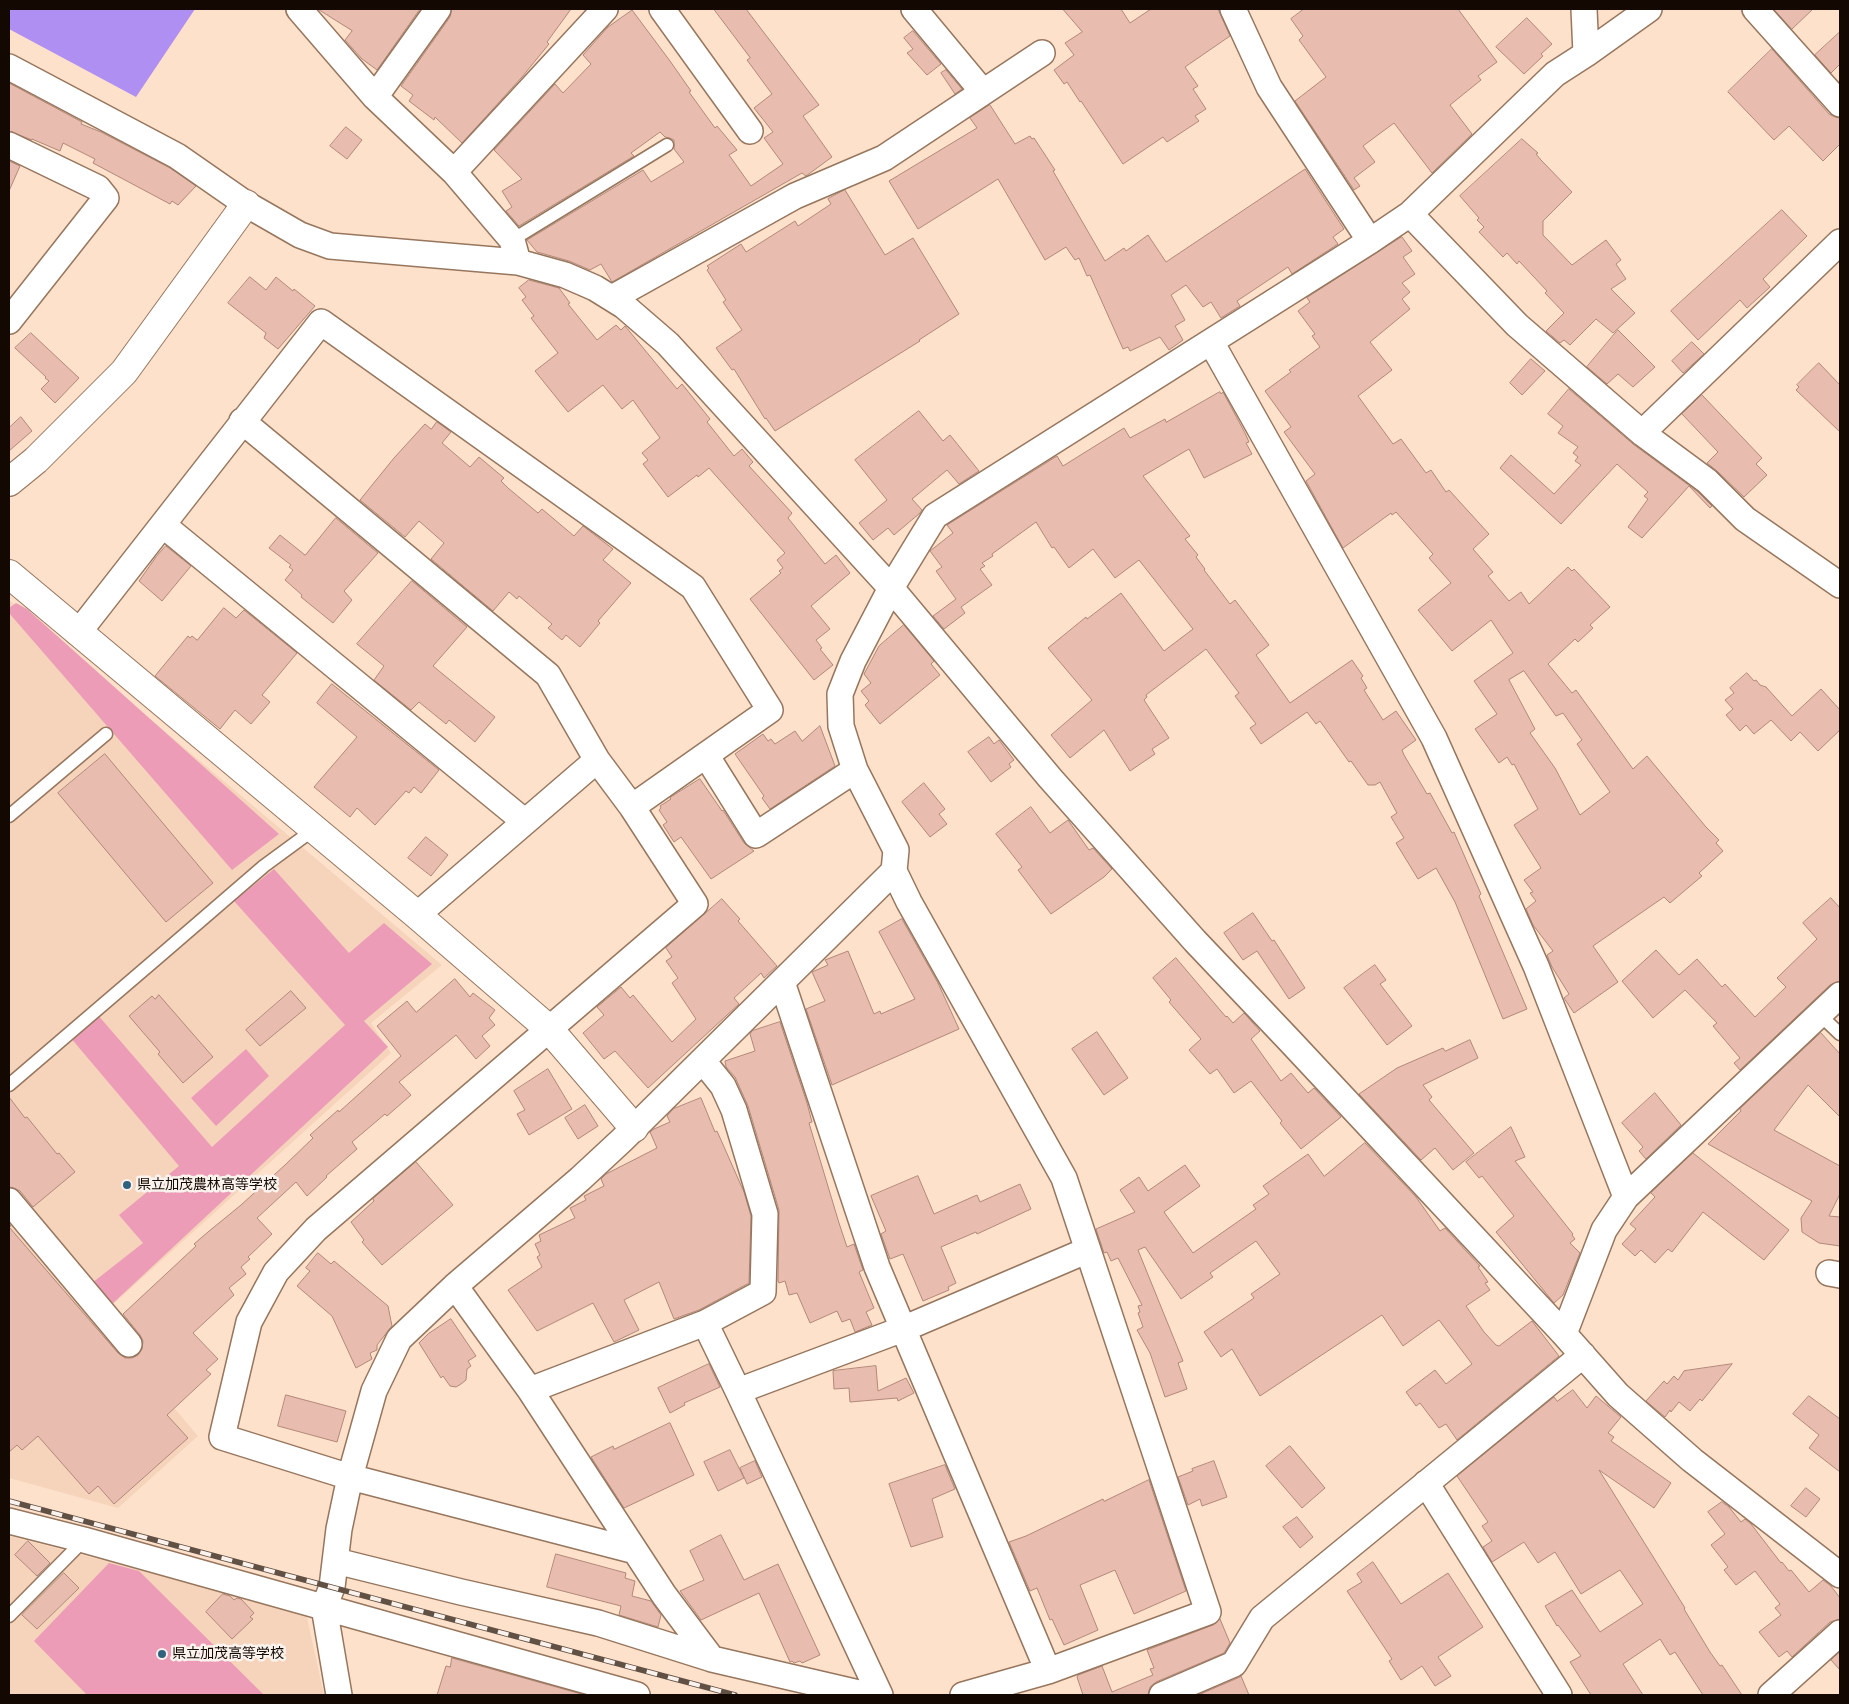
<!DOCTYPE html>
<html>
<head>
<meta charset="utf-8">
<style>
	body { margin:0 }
	#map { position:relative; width:1849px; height:1704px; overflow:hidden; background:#fee1cb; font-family:"PT Sans Narrow",sans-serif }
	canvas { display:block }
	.frame { position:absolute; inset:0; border:10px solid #140802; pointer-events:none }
</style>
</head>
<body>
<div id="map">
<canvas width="1849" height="1704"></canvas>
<div class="frame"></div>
</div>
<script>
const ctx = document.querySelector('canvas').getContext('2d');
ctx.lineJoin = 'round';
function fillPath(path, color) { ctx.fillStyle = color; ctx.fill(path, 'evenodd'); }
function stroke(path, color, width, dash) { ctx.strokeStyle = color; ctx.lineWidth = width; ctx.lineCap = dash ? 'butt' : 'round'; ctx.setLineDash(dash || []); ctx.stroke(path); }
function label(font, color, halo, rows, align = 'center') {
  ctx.font = font + ' "PT Sans Narrow","Noto Sans JP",sans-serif'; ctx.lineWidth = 5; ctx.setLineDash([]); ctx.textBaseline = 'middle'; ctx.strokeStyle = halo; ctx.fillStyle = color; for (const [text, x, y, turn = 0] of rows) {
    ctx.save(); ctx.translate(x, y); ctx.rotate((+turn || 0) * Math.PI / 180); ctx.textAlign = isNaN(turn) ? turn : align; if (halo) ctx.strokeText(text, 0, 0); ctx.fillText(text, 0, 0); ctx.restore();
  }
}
fillPath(new Path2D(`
	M9,600L442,965L371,1023L391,1053L98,1318L198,1436L118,1508L9,1478Z
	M9,1536L306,1613L324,1695H9Z`), '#f6d4bb');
fillPath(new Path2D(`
	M16,603L27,609L279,834L232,870L9,613V608Z
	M274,869L349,953L384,923L432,964L364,1021L388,1047L111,1305L92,1283L143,1243L119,1215L179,1166L70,1037L97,1014L212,1147L345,1025L234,901Z
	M246,1049L269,1076L216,1126L191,1098Z
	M109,1563L139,1571L264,1695H87L34,1641Z`), '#ed9cb8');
fillPath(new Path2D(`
	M9,9H195L136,97L9,29Z`), '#af8ff2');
const building = new Path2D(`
	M318,9H420L377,70L362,59L345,40L352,31Z
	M452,9H571L547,42L549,44L522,77L462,143L435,117L434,120L409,101L413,95L401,86L450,17Z
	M714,9H746L819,105L803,116L832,157L806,176L802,173L612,282L601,264L590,270L569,261L537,252L527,240L643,170L651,182L684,162L674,149V140L670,138L665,137L660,132L631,153L634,156L519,226L506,211L512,207L502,191L522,179L494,150L555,84L563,93L591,64L583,55L608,27L632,10L670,61L691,91L689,92L715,128L717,126L737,150L729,155L751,186L783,164L764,138L773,132L754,108L772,94L747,60L750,58Z
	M1063,9H1121L1130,23L1151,9H1218L1230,36L1185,67L1198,86L1193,89L1206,109L1195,116L1199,121L1167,142L1163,137L1123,164L1081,101L1080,102L1067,82L1064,84L1054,70L1074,55L1065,43L1082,32Z
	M1304,9H1458L1497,62L1478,76L1481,80L1450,105L1472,134L1432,173L1394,123L1363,146L1375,162L1354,178L1360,186L1354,190L1295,101L1326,77L1299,40L1303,36L1291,19Z
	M1774,9H1813L1792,29Z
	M1527,18L1552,44L1541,54L1543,56L1524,74L1496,47Z
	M913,31L941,64L927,75L907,53L913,49L904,38Z
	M1840,32V64L1831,73L1815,55Z
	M1772,49L1829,114L1835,117L1840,118V144L1823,161L1789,126L1774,140L1728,92Z
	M946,70L962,89L955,94L941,73Z
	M9,83L82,122L81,124L101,132L170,168L196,186L178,205L172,201L170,204L93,163L95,159L63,143L60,151L32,139V140L9,131Z
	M990,105L1015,144L1030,136L1032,139L1034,138L1055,170L1053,171L1105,261L1124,248L1126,251L1148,235L1166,262L1305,169L1344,229L1333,237L1338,244L1292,274L1288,267L1237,301L1240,306L1221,318L1211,302L1203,307L1186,285L1171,295L1185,320L1175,326L1183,340L1169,350L1160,337L1130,351L1128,347L1123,349L1090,275L1087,276L1079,258L1075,260L1066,247L1045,260L998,179L918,229L889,181L977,128L970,118Z
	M346,127L362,140L347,159L330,146Z
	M1522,139L1538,153L1536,154L1541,160L1572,192L1543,221V235L1572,265L1606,240L1621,260L1616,264L1626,279L1611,289L1635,313L1613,333L1596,319L1570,345L1564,340L1560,343L1546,331L1564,313L1545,293L1547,291L1519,261L1517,264L1507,253L1503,257L1479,232L1484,227L1477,220L1479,218L1460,196Z
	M9,161L20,166L9,191Z
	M845,190L885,255L913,238L959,314L919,340L920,341L775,431L766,418L765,419L734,369L732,370L716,348L742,330L723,302L726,300L707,270L709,268L707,266L741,244L746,252L795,221L798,226L831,204L828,199Z
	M1782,210L1807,236L1763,279L1770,287L1747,308L1740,300L1698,340L1671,311Z
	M1402,237L1412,251L1403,257L1415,274L1402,283L1410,292L1402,299L1410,309L1370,342L1392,370L1358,396L1393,444L1401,439L1426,473L1431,470L1446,492L1449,490L1489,534L1473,549L1493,572L1488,576L1509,601L1521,592L1529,604L1568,567L1572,571L1574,569L1610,607L1590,625L1593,628L1578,642L1575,639L1548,664L1572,693L1576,690L1633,769L1647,756L1706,827L1719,840L1716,843L1723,851L1699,873L1702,876L1670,903L1664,897L1593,946L1618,982L1574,1013L1564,998L1569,994L1552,967L1547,955L1553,951L1533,925L1526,909L1536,901L1530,893L1533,892L1524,880L1541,868L1514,825L1538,809L1514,764L1512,765L1507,757L1499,763L1475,729L1497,714L1474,681L1513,653L1491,620L1452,651L1418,610L1451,583L1429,558L1433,554L1396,512L1392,515L1391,513L1343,548L1306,481L1315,474L1284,432L1291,427L1265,391L1291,372L1289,370L1320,347L1312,336L1315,334L1298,311L1310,302L1307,298ZM1524,671L1556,716L1563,713L1582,740L1577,744L1610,792L1580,815L1555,768L1530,733L1535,729L1509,680Z
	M250,277L266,290L276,277L293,291L294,289L315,306L278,349L264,338L266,333L228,303Z
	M529,280L559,288L570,303L568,304L597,340L616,325L621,330L625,326L677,389L682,384L710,419L707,422L734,456L742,449L753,462L749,466L792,513L788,518L825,564L836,555L850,573L811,606L830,629L816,640L822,648L820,649L833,665L814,680L750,599L781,573L779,571L783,568L777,560L785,553L709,468L698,477L697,475L668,497L643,464L648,460L642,453L660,438L633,400L622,409L603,385L568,412L535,371L558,353L531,318L534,316L522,300L526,297L519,288Z
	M1618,330L1655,367L1633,387L1618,374L1607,384L1587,367Z
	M31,333L79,378L55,403L41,389L49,381L45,378L46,377L15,348Z
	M1692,342L1704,354L1683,373L1672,361Z
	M1531,359L1545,371L1522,395L1510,383Z
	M1819,363L1840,385V432L1796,390L1799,387L1797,385Z
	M1569,389L1633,444L1698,492L1712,506L1710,508L1689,486L1642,538L1628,527L1648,499L1644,496L1648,492L1617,464L1561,524L1500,468L1511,455L1554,494L1581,465L1575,461L1578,457L1573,453L1578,447L1558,433L1563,426L1548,414Z
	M1220,392L1221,394L1223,392L1245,433L1249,442L1246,443L1252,454L1204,478L1189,449L1143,476L1190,536L1185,539L1198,555L1196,557L1205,569L1204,570L1230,604L1235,600L1269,645L1256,655L1290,703L1352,660L1363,676L1361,678L1367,688L1364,690L1383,720L1396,711L1416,740L1402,750L1404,755L1427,794L1430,793L1452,833L1454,832L1481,894L1479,896L1527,1009L1503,1019L1455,902L1436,868L1418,879L1396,843L1404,838L1391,817L1397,813L1380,782L1375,785H1368L1351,761L1349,762L1320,721L1316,724L1307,712L1261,744L1250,728L1256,724L1235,696L1239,693L1206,649L1146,695L1147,697L1144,700L1169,738L1152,749L1155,754L1130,771L1104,730L1070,758L1051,735L1092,700L1048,648L1086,617L1087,619L1121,593L1164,651L1193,629L1139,560L1115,578L1093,549L1069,568L1054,547L1052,548L1036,522L992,554L993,556L982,563L985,566L980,569L992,585L961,607L965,613L944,629L933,616L956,599L936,571L942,567L930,551L953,533L947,525L1057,456L1063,466L1124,428L1130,438L1165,419L1166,422Z
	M1702,395L1762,458L1756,464L1767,475L1744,497L1717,471L1707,463L1718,452L1682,414Z
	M919,411L943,441L950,435L979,471L959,484L947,470L912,499L922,510L920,513L894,535L888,528L873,540L859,523L887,500L855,460Z
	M21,417L32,431L9,451V428Z
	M437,422L451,432L442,443L470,467L479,457L504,478L501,481L508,488L538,513L542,509L574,536L583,526L613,549L603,560L631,583L598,621L600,623L580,647L566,635L562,640L548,628L552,624L519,596L517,599L509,592L493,611L431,559L444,543L419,521L405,537L360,500L394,458L425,424L431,429Z
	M336,518L378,553L344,591L352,600L333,623L301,597L302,595L285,580L293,570L289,567L291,565L269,548L280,535L305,555Z
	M166,546L191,566L162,601L139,581L156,557Z
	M412,581L467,627L433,666L495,717L475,742L449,720L446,724L419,702L411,710L374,680L384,666L357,644Z
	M224,608L236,618L244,610L297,653L262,695L270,702L251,724L235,710L220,729L155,676L188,636L190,638L192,636L197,640Z
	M904,625L934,661L931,664L940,675L880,724L865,705L869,701L861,691L871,683L864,674L879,646Z
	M1747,673L1754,681L1756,680L1760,685L1766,687L1792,716L1821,689L1840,710V730L1818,751L1800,732L1791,741L1771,720L1754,734L1746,725L1740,731L1726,715L1733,709L1725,700L1734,693L1730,688Z
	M332,684L439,770L421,793L414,787L409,793L406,791L375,825L357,808L350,817L314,787L357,737L317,703Z
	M820,726L835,766L770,809L762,798L764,796L735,754L763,734L768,741L771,739L775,744L795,731L802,741Z
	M989,737L994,744L999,740L1014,760L1009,764L1011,767L991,782L968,752Z
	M105,754L213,883L166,922L58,793Z
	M700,779L722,811L723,810L744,843L754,851L711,879L681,837L674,842L663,825L667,822L659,810L661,808L660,806L671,799L670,798Z
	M924,783L945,809L939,814L947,824L930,837L902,802Z
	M1031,807L1050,833L1068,820L1089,850L1093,848L1112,869L1104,877L1051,914L1018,870L1022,867L996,834Z
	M426,837L448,855L431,876L408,858Z
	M1831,898L1840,908V981L1830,985L1740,1070L1734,1063L1740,1058L1713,1026L1717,1023L1685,990L1653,1018L1622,981L1656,950L1679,975L1697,959L1722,987L1725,984L1755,1017L1786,987L1777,978L1817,939L1803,923Z
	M722,899L740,919L738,921L777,966L764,978L761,973L734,998L739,1004L648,1088L615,1051L604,1059L583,1033L604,1015L597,1007L621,987L630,998L633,995L672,1042L696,1019L672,983L678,978L666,961L672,957L666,948Z
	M1253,913L1272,941L1274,940L1305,988L1289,999L1257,951L1243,960L1224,933Z
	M902,919L938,983L959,1029L832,1085L806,1009L825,1001L812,972L828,965L825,960L848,951L874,1014L880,1011L881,1014L915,999L879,932Z
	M1176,958L1226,1017L1227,1016L1233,1023L1244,1013L1260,1031L1251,1039L1281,1081L1291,1073L1308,1093L1314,1088L1341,1117L1301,1149L1280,1123L1282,1121L1251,1081L1234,1093L1217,1069L1210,1074L1189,1050L1201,1039L1169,1002L1171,1000L1153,978Z
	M1375,965L1386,980L1380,984L1412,1026L1387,1045L1344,988Z
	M455,979L470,997L473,993L495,1010L489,1018L495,1025L482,1036L490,1046L476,1059L456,1035L399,1082L411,1095L387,1116L385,1114L352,1142L357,1149L326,1176L327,1177L307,1196L296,1182L257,1218L272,1234L248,1257L250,1259L241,1267L246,1274L229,1288L234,1295L193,1333L218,1359L206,1370L211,1374L167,1415L188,1438L114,1504L98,1486L89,1494L38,1436L22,1450L17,1445L9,1452V1223L11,1226L9,1227L118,1353L125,1358H132L138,1355L142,1349L143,1341L140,1335L123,1314L196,1246L194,1244L208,1232L241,1205L285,1165L313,1138L310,1135L338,1110L339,1112L401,1056L377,1026L407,1001L416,1012Z
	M291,991L306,1008L260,1046L246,1030Z
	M159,995L213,1057L183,1083L158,1054L160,1052L129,1016L152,996L155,999Z
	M780,1022L807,1103L812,1122L809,1123L839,1223L847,1247L854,1244L863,1270L859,1272L874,1308L866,1312L872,1325L855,1332L850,1319L842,1322L837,1311L810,1323L797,1293L789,1295L785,1281L779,1283L778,1281L779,1210L748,1106L735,1077L726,1067L725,1061L755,1051L750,1034L752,1031Z
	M1097,1032L1128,1078L1104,1095L1072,1049Z
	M1821,1033L1840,1054V1117L1808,1085L1774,1130L1840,1166V1194L1829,1216L1840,1217V1246L1819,1243L1802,1232L1801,1218L1812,1201L1708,1144L1741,1111L1740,1109Z
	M1470,1040L1478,1058L1423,1085L1432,1097L1429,1100L1474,1153L1453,1170L1435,1148L1421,1160L1359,1094L1397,1068L1443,1048L1445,1051Z
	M548,1069L572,1109L529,1135L517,1114L525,1110L514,1091Z
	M1655,1093L1681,1125L1646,1159L1639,1151L1643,1147L1622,1123Z
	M9,1097L25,1118L27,1117L57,1154L59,1153L75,1172L33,1207L20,1191L14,1188L9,1187Z
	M701,1098L715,1132L717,1131L744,1192L751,1216L749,1283L699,1310L674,1319L659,1282L624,1300L639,1330L614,1342L593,1303L537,1331L508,1290L542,1267L537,1257L540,1255L535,1244L541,1241L539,1235L575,1218L570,1208L586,1200L584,1196L604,1186L601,1179L606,1174L657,1148L650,1132L654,1129L670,1122L667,1116L673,1109Z
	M585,1105L598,1126L578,1139L565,1118Z
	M1511,1127L1525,1157L1515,1161L1573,1234L1572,1235L1575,1239L1570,1243L1580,1253L1563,1295L1554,1303L1496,1232L1514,1216L1482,1176L1479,1178L1466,1162Z
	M1365,1143L1416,1197L1440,1231L1445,1228L1480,1266L1478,1267L1488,1282L1485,1283L1490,1290L1466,1306L1484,1332L1496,1345L1499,1346L1532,1321L1559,1356L1457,1440L1446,1424L1439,1428L1420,1403L1416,1406L1406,1392L1435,1370L1446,1384L1472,1364L1439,1320L1403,1346L1382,1315L1260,1396L1232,1349L1221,1357L1204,1332L1254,1298L1251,1294L1280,1274L1256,1241L1210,1273L1213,1277L1181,1299L1145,1247L1138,1250L1183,1361L1178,1363L1187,1389L1165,1397L1150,1353L1137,1330L1143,1327L1138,1313L1140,1312L1138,1306L1142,1305L1118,1258L1111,1261L1107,1252L1104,1253L1096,1229L1135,1212L1120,1190L1139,1177L1148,1191L1185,1165L1200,1186L1164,1212L1193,1253L1256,1209L1253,1205L1269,1194L1263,1186L1308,1154L1324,1176Z
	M1693,1153L1789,1230L1764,1260L1703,1212L1672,1252L1668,1249L1655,1263L1641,1250L1635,1256L1622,1244L1636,1229L1630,1224L1655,1197L1651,1193Z
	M416,1162L453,1205L382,1265L362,1242L364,1240L351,1222L374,1201L373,1199Z
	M918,1176L934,1214L977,1195L980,1202L1020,1184L1031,1209L977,1234L976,1232L941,1247L956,1283L948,1287L949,1290L923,1301L903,1254L890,1259L881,1234L886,1231L871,1196Z
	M318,1253L331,1264L334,1261L388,1306L392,1326L377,1345V1350L370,1353L372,1359L356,1368L332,1316L297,1286L310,1271L306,1268Z
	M451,1319L476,1356L468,1361L471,1366L467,1369L466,1380L461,1384L456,1387L450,1386L443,1376L441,1378L419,1343L428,1334Z
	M709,1364L720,1387L684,1403L685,1405L670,1413L658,1388Z
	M1732,1364L1702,1401L1700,1399L1690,1411L1679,1402L1671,1412L1670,1410L1665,1417L1646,1401L1664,1381L1667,1384L1674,1376L1678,1380L1684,1371Z
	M876,1366L878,1391L906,1378L914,1393L898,1401L897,1398L850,1402L849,1388L834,1389L833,1371Z
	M1573,1390L1587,1408L1596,1396L1621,1417L1608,1433L1614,1437L1611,1441L1671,1483L1654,1508L1599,1470L1685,1608L1684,1609L1710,1652L1720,1666L1722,1665L1742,1695H1703L1675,1652L1670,1655L1660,1639L1623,1664L1643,1695H1591L1570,1662L1581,1656L1558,1625L1557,1626L1545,1606L1572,1590L1600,1632L1643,1604L1620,1570L1581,1594L1555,1552L1538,1563L1524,1542L1492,1562L1483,1547L1492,1541L1482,1526L1488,1522L1457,1476L1554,1397L1557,1401Z
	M286,1395L346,1411L337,1442L278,1426Z
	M1809,1396L1840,1419V1472L1809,1448L1819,1435L1793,1414Z
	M670,1423L694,1475L624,1508L591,1457L613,1446L614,1449Z
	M1290,1446L1325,1488L1302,1508L1266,1466Z
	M730,1450L744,1478L718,1491L704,1462Z
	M755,1461L762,1477L747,1484L740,1468Z
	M1214,1461L1227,1497L1202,1506L1200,1499L1188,1505L1178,1477L1193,1471L1192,1469Z
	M945,1465L955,1489L932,1499L943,1537L911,1547L889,1484Z
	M1149,1480L1186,1591L1134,1614L1115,1570L1080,1585L1098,1630L1064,1645L1052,1619L1050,1620L1037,1588L1030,1591L1009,1542L1026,1536L1103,1499L1104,1501Z
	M1806,1488L1820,1499L1806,1517L1791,1506Z
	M1722,1502L1729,1507L1741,1522L1745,1519L1751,1524L1781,1563L1782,1562L1789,1571L1791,1570L1809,1592L1823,1580L1831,1586L1840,1598V1619L1830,1622L1792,1657L1787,1651L1779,1657L1759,1632L1781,1615L1775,1608L1780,1604L1755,1571L1736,1585L1724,1570L1728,1567L1711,1545L1725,1534L1708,1512Z
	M1297,1517L1313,1537L1300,1548L1283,1527Z
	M721,1535L744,1580L778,1564L820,1655L802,1663L800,1661L794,1663L792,1661L790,1662L759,1593L701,1620L680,1591L704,1580L690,1551Z
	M28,1541L50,1563L37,1576L15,1555Z
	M556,1554L626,1573L625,1578L635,1581L632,1596L651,1601L661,1615L658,1627L619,1615L621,1606L547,1587Z
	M1373,1562L1401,1604L1448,1573L1483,1627L1438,1657L1451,1676L1435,1686L1422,1666L1401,1680L1389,1661L1392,1659L1347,1591L1362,1582L1357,1574Z
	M64,1573L79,1588L37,1629L22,1615Z
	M223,1594L230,1596L234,1600L237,1598L241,1599L254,1613L250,1617L253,1619L232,1639L206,1612Z
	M1220,1619L1230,1643L1224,1653L1156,1682L1150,1687L1148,1695H1083L1077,1677L1078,1675L1102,1666L1112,1692L1153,1675L1150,1669L1154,1668L1147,1650L1213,1625Z
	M1840,1652V1670L1831,1660Z
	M452,1658L585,1695H437L446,1666L450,1667Z
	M1241,1676L1249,1695H1198L1240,1677Z`);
fillPath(building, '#e8bcae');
stroke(building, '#b2887b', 1);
const lane = new Path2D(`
	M512,240L667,145
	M9,816L106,734
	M1820,1015L1840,1034
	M9,1085L162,954L264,866L313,830
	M9,1616L84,1540`);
const street = new Path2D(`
	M299,9L375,97L454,172L512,240L518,262
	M662,9L750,131
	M914,9L983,92
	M1233,9L1269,87L1370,241
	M1755,9L1840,104
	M1586,54L1649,9
	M9,67L177,156L246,204L300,235L330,246L518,262L565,275L595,288L624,306L668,344L891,588L1050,778L1195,941L1290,1041L1564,1334L1618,1395L1692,1460L1840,1575
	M375,97L438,9
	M9,145L98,188L106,198L9,321
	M454,172L605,9
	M1410,214L1517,325L1642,433L1707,481L1745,519L1840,585
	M612,298L795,196L884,158L1042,53
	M1211,342L1434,738L1536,966L1626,1197
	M242,421L548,675L597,760L632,807L695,904L316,1229L276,1272L249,1322L222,1437L350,1477L635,1551
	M1642,433L1840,242
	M163,525L524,821
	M78,633L321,322L693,587L770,710L632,807
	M706,755L756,835L855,770
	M417,915L597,760
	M782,982L877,1267L1048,1671
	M9,1201L129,1344
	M1829,1273L1840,1275
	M455,1286L530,1390L664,1595L712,1659L867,1695
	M705,1323L738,1391L880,1695
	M1564,1334L1604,1230L1626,1197L1840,995
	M530,1390L705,1323L763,1292L765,1214L734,1110L723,1086L703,1061
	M738,1391L903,1329L1088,1250
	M1426,1483L1559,1695
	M9,1521L84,1540L637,1695
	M336,1561L461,1592L598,1623L712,1659
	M339,1695L324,1607L332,1587L339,1529L350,1477L374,1391L399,1339L455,1286L580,1179L622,1140L894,871
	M963,1695L1048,1671L1208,1612L1064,1178L909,902L894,871L896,850L855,770L841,726L840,694L853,661L891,588L935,516L1370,241L1410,214L1555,74L1586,54L1584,9
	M1162,1695L1234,1664L1262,1618L1583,1355
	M1771,1695L1840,1633`);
const secondary = new Path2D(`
	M9,482L36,460L124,372L246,204
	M9,574L417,915L549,1029L634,1128`);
stroke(lane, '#97765e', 15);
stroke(street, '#97765e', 28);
stroke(secondary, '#97765e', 30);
stroke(lane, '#fff', 12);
stroke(street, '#fff', 25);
stroke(secondary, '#fff', 28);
const rail = new Path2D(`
	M9,1501L735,1695`);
stroke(rail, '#615044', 5.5);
stroke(rail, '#faf3ed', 4, [11]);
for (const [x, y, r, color] of [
	[127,1185,5,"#30617f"],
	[162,1654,5,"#30617f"]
]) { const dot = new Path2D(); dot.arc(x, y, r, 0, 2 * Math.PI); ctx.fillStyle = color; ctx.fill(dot); stroke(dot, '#faf3ed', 2); }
label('14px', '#140802', '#faf3ed', [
	["県立加茂農林高等学校",137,1185],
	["県立加茂高等学校",172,1654]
], 'left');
</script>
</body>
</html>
